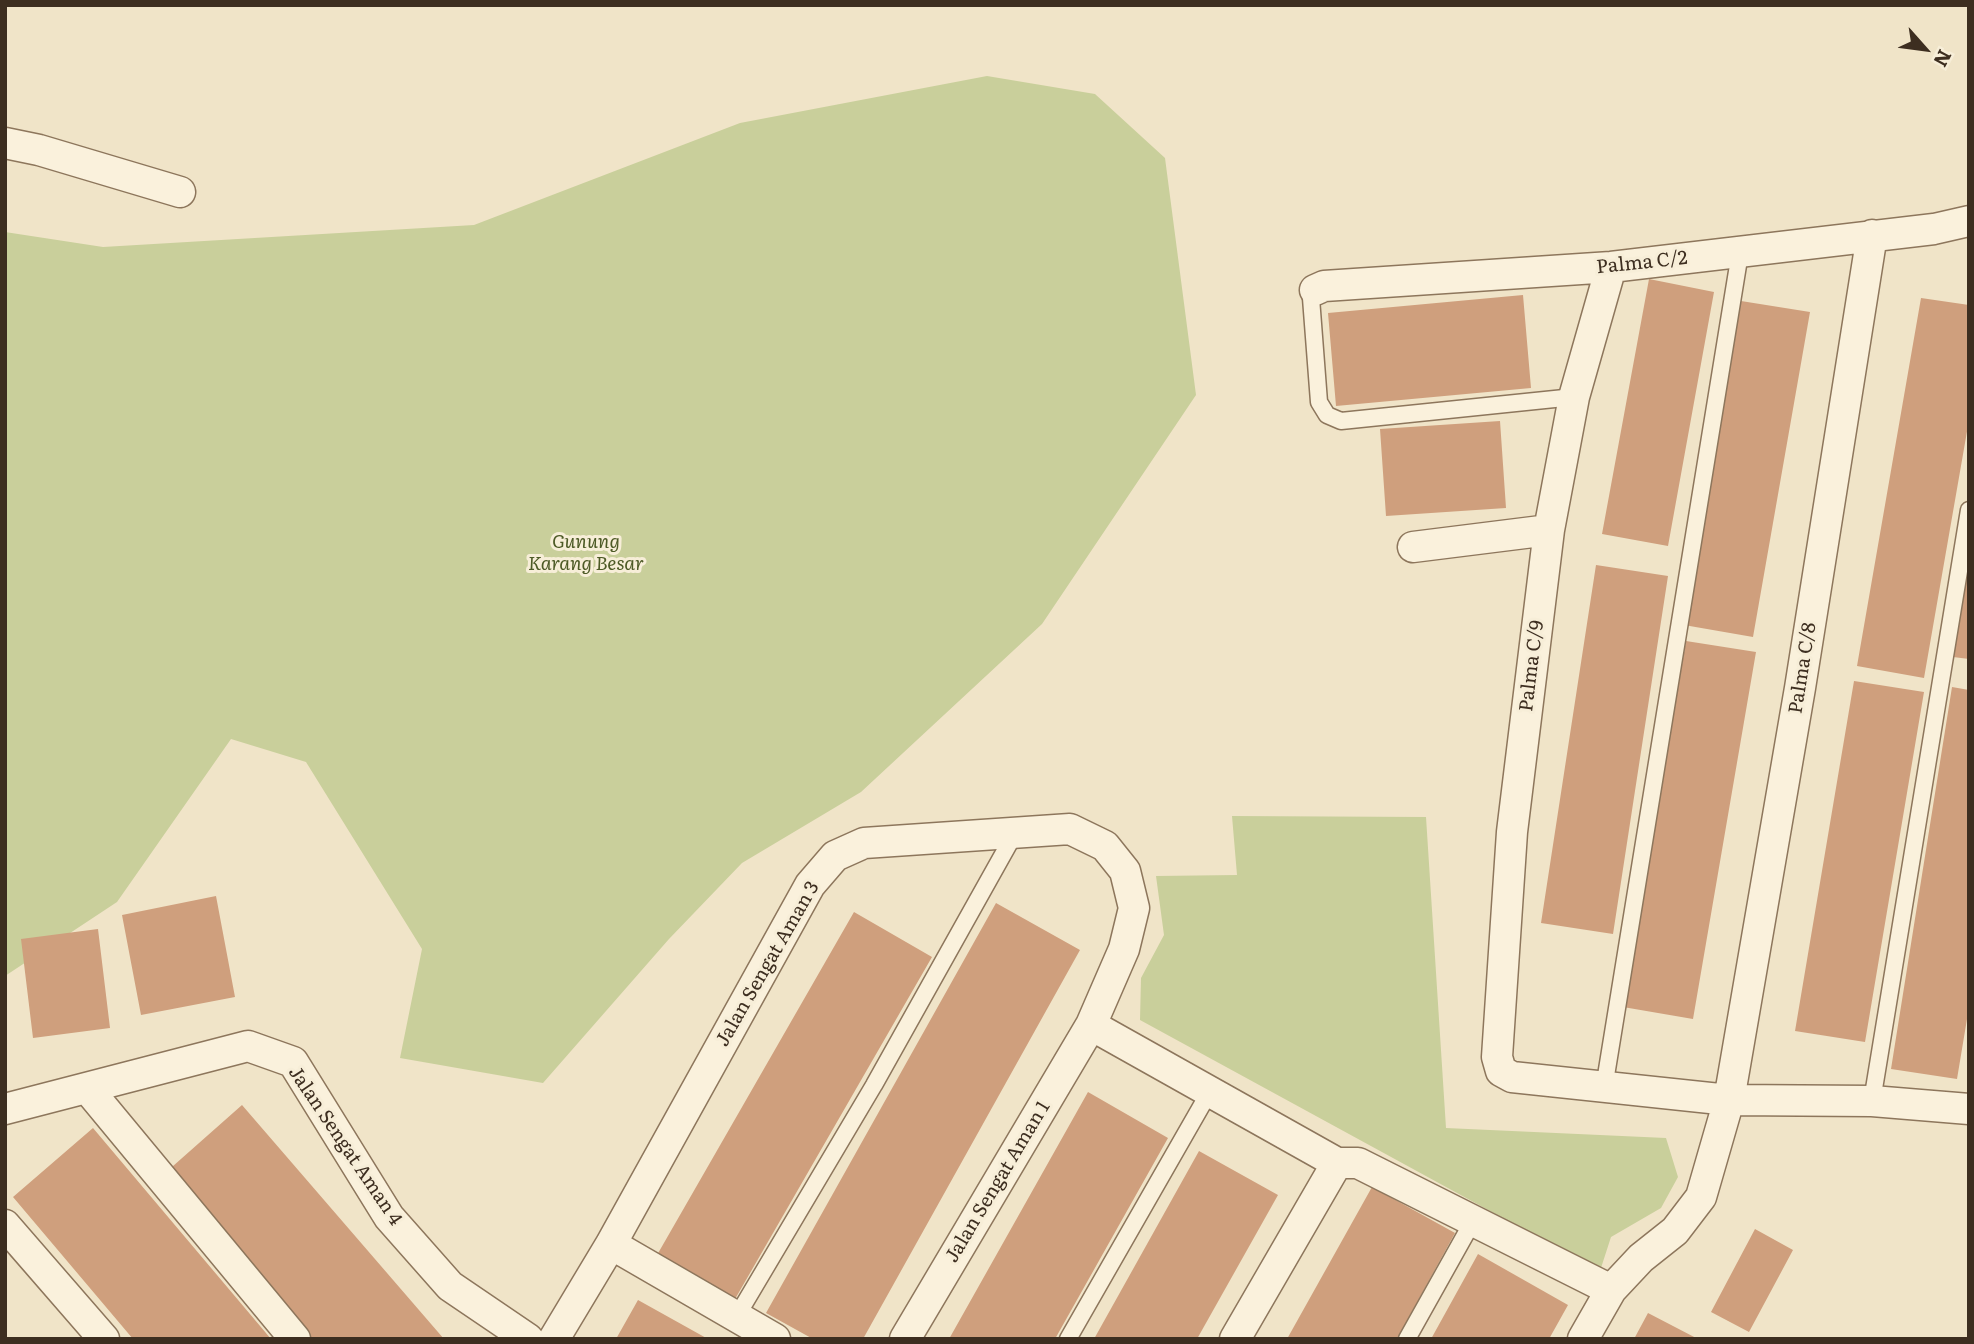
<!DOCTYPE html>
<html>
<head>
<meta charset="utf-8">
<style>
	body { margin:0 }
	#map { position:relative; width:1974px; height:1344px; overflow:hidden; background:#f0e4c8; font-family:Literata,serif }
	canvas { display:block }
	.frame { position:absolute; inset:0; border:7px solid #3d2e20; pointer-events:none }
	.north { position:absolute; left:1890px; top:14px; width:70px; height:70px; -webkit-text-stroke:5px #f7eed8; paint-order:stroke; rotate:118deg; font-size:19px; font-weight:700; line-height:28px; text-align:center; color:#3d2e20 }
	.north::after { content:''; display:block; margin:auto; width:24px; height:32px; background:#3d2e20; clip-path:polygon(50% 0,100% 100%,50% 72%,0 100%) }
</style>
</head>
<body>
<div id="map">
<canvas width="1974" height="1344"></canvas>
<div class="frame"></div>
<div class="north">N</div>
</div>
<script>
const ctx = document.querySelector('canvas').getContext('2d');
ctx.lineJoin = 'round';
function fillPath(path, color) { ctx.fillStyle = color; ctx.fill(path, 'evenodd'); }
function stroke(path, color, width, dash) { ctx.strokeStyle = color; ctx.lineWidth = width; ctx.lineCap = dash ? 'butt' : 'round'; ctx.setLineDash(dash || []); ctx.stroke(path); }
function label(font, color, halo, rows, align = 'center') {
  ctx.font = font + ' Literata,serif'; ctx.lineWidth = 6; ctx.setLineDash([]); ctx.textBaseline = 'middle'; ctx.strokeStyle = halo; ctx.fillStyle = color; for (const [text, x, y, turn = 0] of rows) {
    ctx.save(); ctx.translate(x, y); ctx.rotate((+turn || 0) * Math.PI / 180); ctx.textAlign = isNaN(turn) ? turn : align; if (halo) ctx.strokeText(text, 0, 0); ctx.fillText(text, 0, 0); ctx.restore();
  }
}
fillPath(new Path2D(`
	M987,76L1095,94L1165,158L1196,395L1042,624L861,792L742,863L669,939L543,1083L400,1058L422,949L306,762L231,739L117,902L5,976V232L103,247L474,225L740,123Z
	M1232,816L1426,817L1446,1128L1666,1138L1678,1177L1661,1208L1611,1237L1600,1271L1140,1020L1141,978L1164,935L1156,876L1237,875Z`), '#c9cf9b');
fillPath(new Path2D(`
	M1649,279L1714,292L1668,546L1602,534Z
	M1523,295L1531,388L1336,406L1328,313Z
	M1921,298L1969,305V420L1924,678L1857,666Z
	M1741,301L1810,312L1753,637L1684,625Z
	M1500,421L1506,508L1386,516L1380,429Z
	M1596,565L1668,576L1613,934L1541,923Z
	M1967,571L1969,572V659L1953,657Z
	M1686,641L1756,652L1693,1019L1623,1007Z
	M1854,681L1924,692L1865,1042L1795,1031Z
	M1952,687L1969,690V1007L1957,1079L1891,1069Z
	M216,896L235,997L141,1015L122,915Z
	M996,903L1080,950L863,1339H813L766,1313Z
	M854,912L932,957L731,1306L653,1262Z
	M98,929L110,1028L33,1038L21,939Z
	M1088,1092L1168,1138L1055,1339H949Z
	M242,1105L444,1339H306L164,1174Z
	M93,1128L271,1339H133L13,1197Z
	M1199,1151L1278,1195L1197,1339H1094Z
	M1372,1187L1455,1233L1397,1339H1287Z
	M1755,1229L1793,1250L1749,1332L1711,1312Z
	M1478,1254L1568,1305L1549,1339H1431Z
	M638,1300L708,1339H616Z
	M1648,1313L1698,1339H1634Z`), '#cf9f7d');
const lane = new Path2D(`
	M1315,290L1311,298L1319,402L1327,415L1341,421L1574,397
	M1604,1088L1740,253
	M1872,1101L1969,510
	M737,1316L874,1085L1015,833
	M1068,1339L1210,1091
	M1407,1339L1473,1221`);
const street = new Path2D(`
	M5,143L39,150L180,192
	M1611,267L1574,397L1549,530L1512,832L1497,1057L1501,1071L1512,1077L1729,1100L1872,1101L1969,1109
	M1315,290L1324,286L1611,267L1934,229L1969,221
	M1413,547L1549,530
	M1091,1025L1337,1163H1358L1611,1290
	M87,1088L295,1339
	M5,1109L248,1046L293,1062L389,1217L450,1286L528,1339
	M5,1225L104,1339
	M611,1244L775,1339
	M554,1339L611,1244L810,885L835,856L864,843L1070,829L1105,846L1125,871L1134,908L1124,949L1091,1025L905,1339
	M1235,1339L1337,1163
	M1583,1339L1611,1290L1641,1258L1675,1231L1701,1197L1729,1100L1800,688L1872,235`);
stroke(lane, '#8d765c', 19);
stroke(street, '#8d765c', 33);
stroke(lane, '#faf1dc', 16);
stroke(street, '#faf1dc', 30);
label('19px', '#3d2e20', '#f7eed8', [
	["Palma C/2",1642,263,-6],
	["Palma C/9",1532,666,-83],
	["Palma C/8",1803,668,-81],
	["Jalan Sengat Aman 3",768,964,-60],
	["Jalan Sengat Aman 4",345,1146,56],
	["Jalan Sengat Aman 1",998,1182,-59]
]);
label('italic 19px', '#4d5a26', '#f7eed8', [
	["Gunung",586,542],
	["Karang Besar",586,564]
]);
</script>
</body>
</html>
